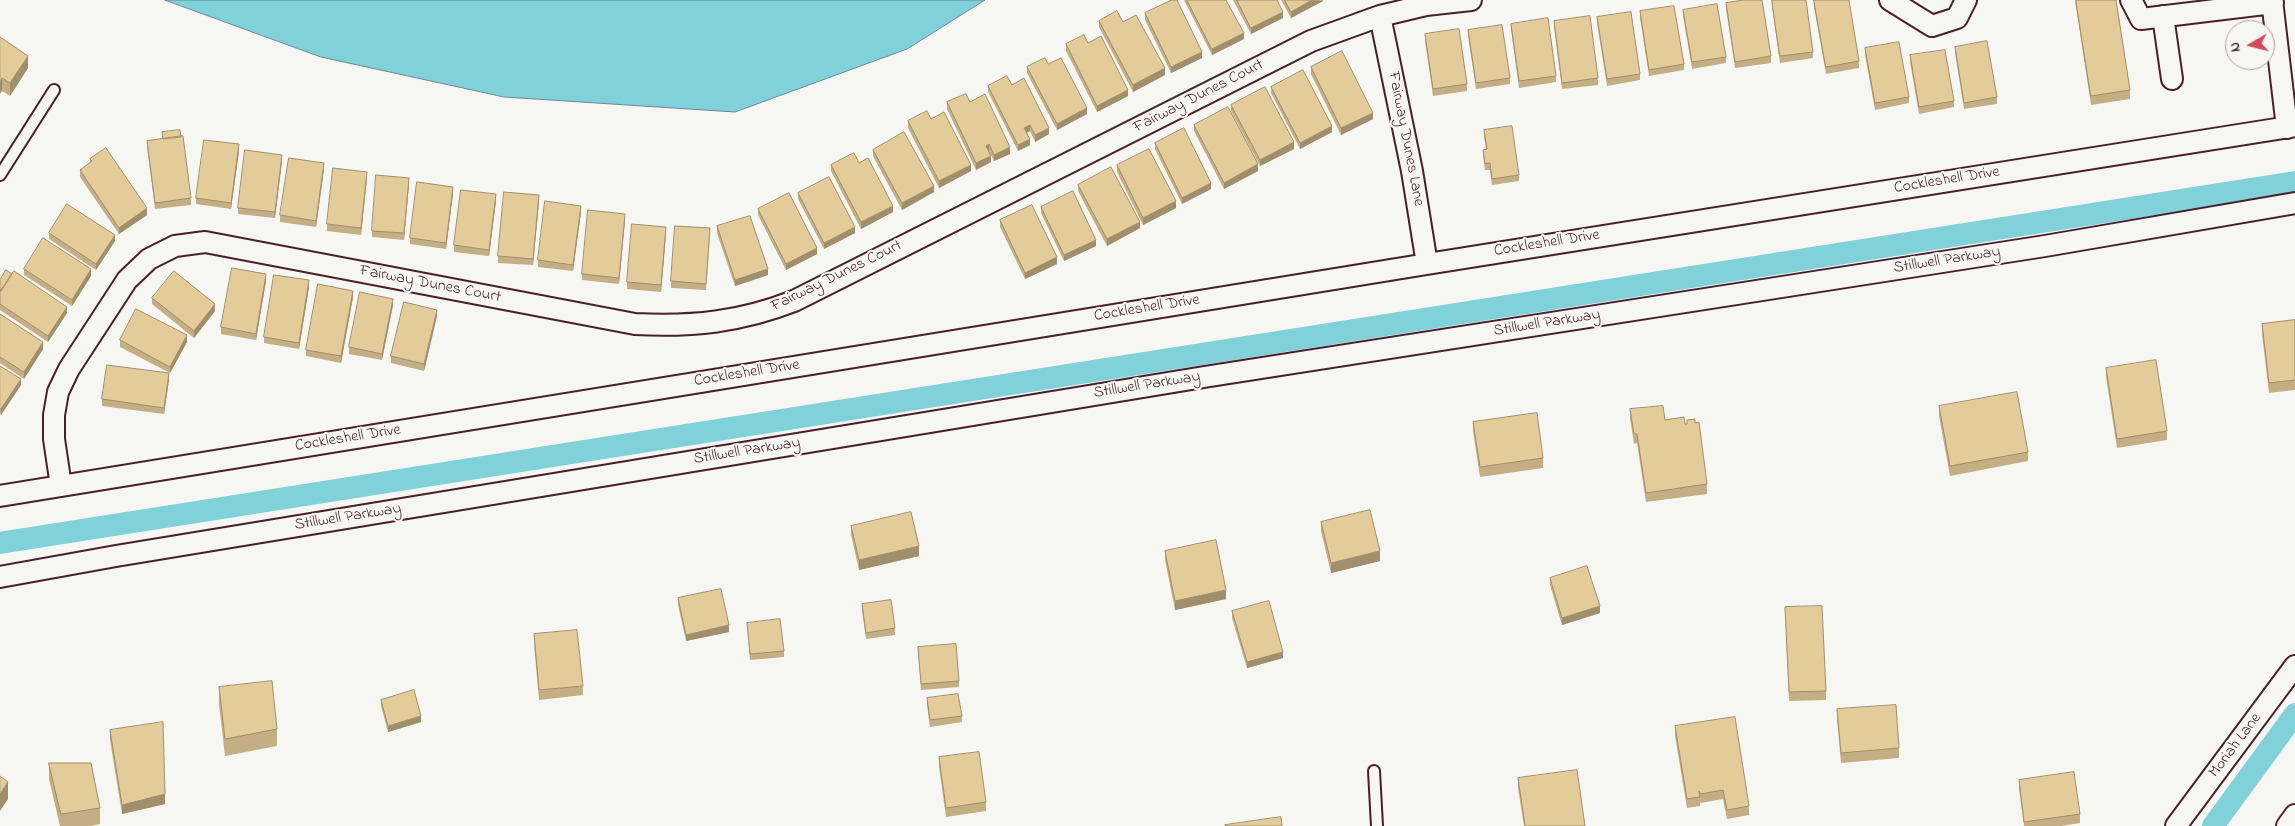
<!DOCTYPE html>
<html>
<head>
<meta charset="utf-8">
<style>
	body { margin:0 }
	#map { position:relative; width:2295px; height:826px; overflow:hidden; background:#f6f6f2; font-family:"Indie Flower",sans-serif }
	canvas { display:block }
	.north { position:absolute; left:2225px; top:20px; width:50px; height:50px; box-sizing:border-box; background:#f6f6f2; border:1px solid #b1a0a2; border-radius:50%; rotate:262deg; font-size:14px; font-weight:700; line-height:20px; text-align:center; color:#4a1f2b }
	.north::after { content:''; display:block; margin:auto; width:18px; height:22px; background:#d1495b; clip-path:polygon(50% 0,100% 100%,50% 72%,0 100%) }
</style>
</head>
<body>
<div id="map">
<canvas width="2295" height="826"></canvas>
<div class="north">N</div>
</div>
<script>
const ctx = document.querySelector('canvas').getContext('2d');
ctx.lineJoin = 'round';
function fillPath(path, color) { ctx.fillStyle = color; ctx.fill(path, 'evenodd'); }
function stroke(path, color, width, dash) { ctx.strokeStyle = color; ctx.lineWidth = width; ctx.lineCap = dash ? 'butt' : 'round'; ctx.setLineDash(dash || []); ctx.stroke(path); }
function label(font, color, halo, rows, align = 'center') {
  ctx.font = font + ' "Indie Flower",sans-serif'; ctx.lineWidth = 4; ctx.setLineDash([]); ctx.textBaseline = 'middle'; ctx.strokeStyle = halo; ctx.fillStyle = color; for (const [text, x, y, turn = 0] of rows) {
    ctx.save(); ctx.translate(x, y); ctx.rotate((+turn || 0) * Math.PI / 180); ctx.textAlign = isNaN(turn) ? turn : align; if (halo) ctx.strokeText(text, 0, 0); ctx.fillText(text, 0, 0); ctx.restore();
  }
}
const water = new Path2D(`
	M165,0H985L907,49L735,112L504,97L321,57Z`);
fillPath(water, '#80d1da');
stroke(water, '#6a8a94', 1);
stroke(new Path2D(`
	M0,543L2295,182
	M2213,826L2295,714`), '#80d1da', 22);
const lane = new Path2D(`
	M0,175L54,90
	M1374,771L1377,826`);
const street = new Path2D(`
	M1890,0L1932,26L1957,18L1966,0
	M2131,0L2141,19L2273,3
	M2272,0L2287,128
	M1380,16L1412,171L1427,264
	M2163,16L2172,79
	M61,486L54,439V415L58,392L69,369L127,280L149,259L175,246L205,242L635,324C693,327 740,322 794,301L1311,41L1380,16L1426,5L1471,0
	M0,496L1427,264L2295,126
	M0,577L116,556L1204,377L2045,246L2295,203
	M2176,826L2295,666
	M2287,826L2295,815`);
stroke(lane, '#4a1f2b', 14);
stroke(street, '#4a1f2b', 24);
stroke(lane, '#f6f6f2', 10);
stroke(street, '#f6f6f2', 20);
fillPath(new Path2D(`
	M1184,0H1226L1244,39L1212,55Z
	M1233,0H1277L1283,18L1251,34Z
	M1281,0H1323V1L1291,18Z
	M1772,0L1813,52V58L1780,63L1772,6Z
	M1814,0L1859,61V68L1826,74L1814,7Z
	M2075,0H2116L2130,90V99L2091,105Z
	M1726,3L1771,56V63L1735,68L1726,9Z
	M1683,10L1726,57V63L1692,69L1683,16Z
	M1640,11L1684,64V70L1649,76L1640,18Z
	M1145,13L1202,58L1171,73L1145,20Z
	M1597,17L1640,74V80L1607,86L1597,23Z
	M1099,21L1165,75L1133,92L1099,27Z
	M1554,21L1598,78V85L1562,89L1554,27Z
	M1511,24L1556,76V82L1519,88L1511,30Z
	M1468,30L1510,78V84L1476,89L1468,36Z
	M1425,34L1467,84V91L1433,96L1425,41Z
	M0,37L28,68L10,96L2,91Z
	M1066,44L1128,96L1097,112L1066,51Z
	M1955,47L1997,97V104L1964,109L1955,53Z
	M1865,48L1909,97V103L1875,110L1865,55Z
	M1910,55L1954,101V107L1919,114L1910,62Z
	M1048,64L1087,114L1057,130L1027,73V67Z
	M1311,67L1373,119L1341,135L1311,74Z
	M1012,85L1049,134L1035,142L1030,131L1027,133L1030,145L1018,151L988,92V86Z
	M1271,87L1332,132L1300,149L1271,93Z
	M947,102H970L1010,154L994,161L989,151H988L991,162L976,170L947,109Z
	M1231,105L1294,149L1260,166L1231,111Z
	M908,121L971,171L939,188L908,128Z
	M1194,125L1258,171L1224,189L1194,131Z
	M1484,130L1519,175V181L1492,185L1490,170H1485L1483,156V150L1486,149L1484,137Z
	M162,132L191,198V205L155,209L147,147V141L163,139Z
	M1155,143L1211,189L1182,204L1155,149Z
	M873,150L934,192L902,210L873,156Z
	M239,151L231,209L196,204V198Z
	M90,159L147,215L119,234L80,177V170L90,163Z
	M282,161L275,218L238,214V208Z
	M831,165L893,212L861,229L831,171Z
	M1117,165L1176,208L1143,225L1117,172Z
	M324,169L316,227L280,222V215Z
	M367,178L361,235L327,231V224Z
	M409,184L404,240L372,237V231Z
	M1078,185L1140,228L1107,246L1078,191Z
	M453,193L446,249L410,244V238Z
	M798,193L855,233L824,249L798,199Z
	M496,201L489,256L454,252V245Z
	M539,201L533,265L498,263V256Z
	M1041,207L1096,246L1064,261L1041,213Z
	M758,209L817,254L786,270L758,215Z
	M581,212L573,271L538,267V260Z
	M625,220L619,284L582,280V274Z
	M1000,220L1057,264L1025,279L1000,227Z
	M717,226L768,275L735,286L717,233Z
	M49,233L115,241L96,270L49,239Z
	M666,234L661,292L627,289V282Z
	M710,235L706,290L671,288V281Z
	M24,269L91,276L72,306L24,275Z
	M0,280L67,313L48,342L0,310Z
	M266,281L256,340L221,334V327Z
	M309,287L299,349L264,343V337Z
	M353,297L341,363L306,356V350Z
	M152,298L215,311L194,338L152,304Z
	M393,305L382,360L349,354V347Z
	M0,314L43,349L24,379L0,363Z
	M437,316L424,371L391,363V356Z
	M2295,320V390L2269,393L2262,334V324Z
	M120,340L187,342L170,373L120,347Z
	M0,366L21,385L1,415L0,414Z
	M2106,368L2167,431V440L2117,448L2106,377Z
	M169,380L164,414L102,406V399Z
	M1939,406L2028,452V461L1950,476L1939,416Z
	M1630,409L1665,420L1685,424H1687V420L1707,484V494L1646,502L1637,443L1634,444L1630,418Z
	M1473,422L1543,458V468L1480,477L1473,431Z
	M1321,522L1380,561L1331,573L1321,531Z
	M851,526L919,556L859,570L851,535Z
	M1165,551L1226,599L1175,610L1165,560Z
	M1550,578L1600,613L1562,625L1550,585Z
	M678,598L729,632L686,641L678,605Z
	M862,604L895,628V635L866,639L862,611Z
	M1785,607L1826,691V700L1789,701Z
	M1232,611L1283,658L1247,668L1232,618Z
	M747,623L784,651V657L750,660Z
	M534,634L583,686V695L539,700L534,644Z
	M918,647L959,681V687L921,690Z
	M219,687L277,729V746L225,756L219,704Z
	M927,698L962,716V722L930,727L927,705Z
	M381,700L421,722L388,732L381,706Z
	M1837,709L1899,748V758L1841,763L1837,719Z
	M1675,726L1749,806V815L1727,819L1723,799L1701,803L1700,802V806L1687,808L1675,736Z
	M110,730L165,804L122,814L110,740Z
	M939,757L986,802V811L946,817L939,767Z
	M49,763L100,808V824L91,826H60L49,779Z
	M1518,778L1585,826H1524L1518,788Z
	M2019,780L2080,814V823L2061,826H2024L2019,789Z`), '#c4af84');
fillPath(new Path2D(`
	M1312,0L1323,1L1291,18V12Z
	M1283,12V18L1251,34V28Z
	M1244,33V39L1212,55V49Z
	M1202,52V58L1171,73V67Z
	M28,56V68L10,96V83Z
	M1165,68V75L1133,92V85Z
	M2,78V91L0,94V82Z
	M1128,90V96L1097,112V106Z
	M1087,108V114L1057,130V124Z
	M1373,113V119L1341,135V128Z
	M1030,125V131L1024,134V128Z
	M1332,126V132L1300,149V143Z
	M1049,128V134L1035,142V135Z
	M1030,139V145L1018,151V145Z
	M1294,142V149L1260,166V160Z
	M239,144V151L231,209V203Z
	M989,144V151L986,152V146Z
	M1010,147V154L994,161V155Z
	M282,155V161L275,218V212Z
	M991,156V162L976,170V163Z
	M324,163V169L316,227V221Z
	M1258,164V171L1224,189V183Z
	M971,165V171L939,188V181Z
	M367,172V178L361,235V228Z
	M409,178V184L404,240V233Z
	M1211,183V189L1182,204V198Z
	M934,186V192L902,210V203Z
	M453,187V193L446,249V243Z
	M496,194V201L489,256V250Z
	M539,195V201L533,265V259Z
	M1176,201V208L1143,225V218Z
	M581,206V212L573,271V265Z
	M893,206V212L861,229V222Z
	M147,208V215L119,234V228Z
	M625,214V220L619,284V278Z
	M1140,222V228L1107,246V239Z
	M666,227V234L661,292V285Z
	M855,227V233L824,249V243Z
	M115,235V241L96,270V264Z
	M1096,240V246L1064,261V255Z
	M817,248V254L786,270V264Z
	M1057,257V264L1025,279V273Z
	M91,269V276L72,306V300Z
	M768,269V275L735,286V280Z
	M266,274V281L256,340V334Z
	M309,280V287L299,349V343Z
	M353,291V297L341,363V356Z
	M393,299V305L382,360V354Z
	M215,304V311L194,338V331Z
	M67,307V313L48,342V336Z
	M437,310V316L424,371V364Z
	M187,335V342L170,373V367Z
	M43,342V349L24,379V372Z
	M169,373V380L164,414V408Z
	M21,379V385L1,415V409Z
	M919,546V556L859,570V560Z
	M1380,551V561L1331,573V563Z
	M1226,590V599L1175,610V601Z
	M1600,606V613L1562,625V618Z
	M729,625V632L686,641V635Z
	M1283,652V658L1247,668V662Z
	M421,716V722L388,732V726Z
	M8,782V799L0,811V794Z
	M165,794V804L122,814V805Z`), '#a08e6c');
const building = new Path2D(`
	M1172,0H1177L1202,52L1171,67L1145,13Z
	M1187,0H1226L1244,33L1212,49Z
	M1237,0H1277L1283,12L1251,28Z
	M1285,0H1312L1291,12Z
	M1744,0H1762L1771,56L1735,62L1726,3Z
	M1772,0H1806L1813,52L1780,56Z
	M1814,0H1849L1859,61L1826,67Z
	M2076,0H2116L2130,90L2091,96Z
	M1717,4L1726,57L1692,62L1683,10Z
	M1674,6L1684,64L1649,70L1640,11Z
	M1117,11L1123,22L1136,15L1165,68L1133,85L1099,21Z
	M1631,12L1640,74L1607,79L1597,17Z
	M1590,16L1598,78L1562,83L1554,21Z
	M1548,18L1556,76L1519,81L1511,24Z
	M1502,25L1510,78L1476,83L1468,30Z
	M1459,29L1467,84L1433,89L1425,34Z
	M1084,35L1088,43L1101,36L1128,90L1097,106L1066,44Z
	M0,37L28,56L10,83L2,78L0,82Z
	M1987,41L1997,97L1964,103L1955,47Z
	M1899,42L1909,97L1875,103L1865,48Z
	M1945,50L1954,101L1919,107L1910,55Z
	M1342,51L1373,113L1341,128L1311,67Z
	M1045,58L1048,64L1061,58L1087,108L1057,124L1027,67Z
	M1303,70L1332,126L1300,143L1271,87Z
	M1007,76L1012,85L1024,78L1049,128L1035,135L1030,125L1024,128L1030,139L1018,145L988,86Z
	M1265,87L1294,142L1260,160L1231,105Z
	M966,94L970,102L985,94L1010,147L994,155L989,144L986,146L991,156L976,163L947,102Z
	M1228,107L1258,164L1224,183L1194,125Z
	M927,111L931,119L944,112L971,165L939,181L908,121Z
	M1512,126L1519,175L1492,179L1490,163L1485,164L1483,150L1487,149L1484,130Z
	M1184,128L1211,183L1182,198L1155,143Z
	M180,130L181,137L163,139L162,132Z
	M904,132L934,186L902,203L873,150Z
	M183,136L191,198L155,203L147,141Z
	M204,140L239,144L231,203L196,198Z
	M106,148L147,208L119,228L80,170L92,161L90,159Z
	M1149,149L1176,201L1143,218L1117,165Z
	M245,150L282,155L275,212L238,208Z
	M854,153L859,163L868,158L893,206L861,222L831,165Z
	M289,158L324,163L316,221L280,215Z
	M1111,167L1140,222L1107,239L1078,185Z
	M333,168L367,172L361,228L327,224Z
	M376,175L409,178L404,233L372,231Z
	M829,177L855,227L824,243L798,193Z
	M417,182L453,187L446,243L410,238Z
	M461,190L496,194L489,250L454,245Z
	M1073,191L1096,240L1064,255L1041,207Z
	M504,192L539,195L533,259L498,256Z
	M789,193L817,248L786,264L758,209Z
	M545,201L581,206L573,265L538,260Z
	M67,204L115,235L96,264L49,233Z
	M1032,205L1057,257L1025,273L1000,220Z
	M588,210L625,214L619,278L582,274Z
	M750,216L768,269L735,280L717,226Z
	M632,224L666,227L661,285L627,282Z
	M675,226L710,228L706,284L671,281Z
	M43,238L91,269L72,300L24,269Z
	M232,268L266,274L256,334L221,327Z
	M6,270L12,274L1,291H0V280Z
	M14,271L67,307L48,336L0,304V292Z
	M174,271L215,304L194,331L152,298Z
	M274,275L309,280L299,343L264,337Z
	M318,284L353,291L341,356L306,350Z
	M360,292L393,299L382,354L349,347Z
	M404,302L437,310L424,364L391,356Z
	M136,309L187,335L170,367L120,340Z
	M0,314L43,342L24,372L0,357Z
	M2295,320V380L2269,383L2262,324Z
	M2156,360L2167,431L2117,439L2106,368Z
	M107,365L169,373L164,408L102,399Z
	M0,366L21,379L1,409L0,408Z
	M2017,392L2028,452L1950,466L1939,406Z
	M1663,406L1665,420L1684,417L1685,424H1687V420L1695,419V423L1699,422L1707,484L1646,493L1637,434H1634L1630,409Z
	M1537,413L1543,458L1480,467L1473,422Z
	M1370,510L1380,551L1331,563L1321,522Z
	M911,512L919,546L859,560L851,526Z
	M1216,540L1226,590L1175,601L1165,551Z
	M1587,566L1600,606L1562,618L1550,578Z
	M721,589L729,625L686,635L678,598Z
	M891,600L895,628L866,633L862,604Z
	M1269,601L1283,652L1247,662L1232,611Z
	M1822,606L1826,691L1789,692L1785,607Z
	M780,619L784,651L750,654L747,623Z
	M577,630L583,686L539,690L534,634Z
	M956,644L959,681L921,684L918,647Z
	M272,681L277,729L225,739L219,687Z
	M414,690L421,716L388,726L381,700Z
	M958,694L962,716L930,720L927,698Z
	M1896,705L1899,748L1841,753L1837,709Z
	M1735,717L1749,806L1727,810L1723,790L1701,794L1699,791L1700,797L1687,799L1675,726Z
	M163,722L165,794L122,805L110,730Z
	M979,752L986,802L946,808L939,757Z
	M49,763H91L100,808L61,814Z
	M1577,770L1585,826H1525L1518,778Z
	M2074,772L2080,814L2024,822L2019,780Z
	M0,776L8,782L0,794Z
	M1281,817L1282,826H1226L1225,825Z`);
fillPath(building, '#e4cb9a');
stroke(building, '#a08e6c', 1);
label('16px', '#4a1f2b', '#f6f6f2', [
	["Fairway Dunes Court",1199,97,-27],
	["Fairway Dunes Lane",1405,139,79],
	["Cockleshell Drive",1947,181,-9],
	["Cockleshell Drive",1547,244,-9],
	["Stillwell Parkway",1947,261,-9],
	["Fairway Dunes Court",837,277,-26],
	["Fairway Dunes Court",430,285,11],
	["Cockleshell Drive",1147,309,-9],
	["Stillwell Parkway",1547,324,-9],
	["Cockleshell Drive",747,374,-9],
	["Stillwell Parkway",1147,386,-9],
	["Cockleshell Drive",348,439,-9],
	["Stillwell Parkway",747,452,-9],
	["Stillwell Parkway",348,518,-9],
	["Moriah Lane",2236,746,-53]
]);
</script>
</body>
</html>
